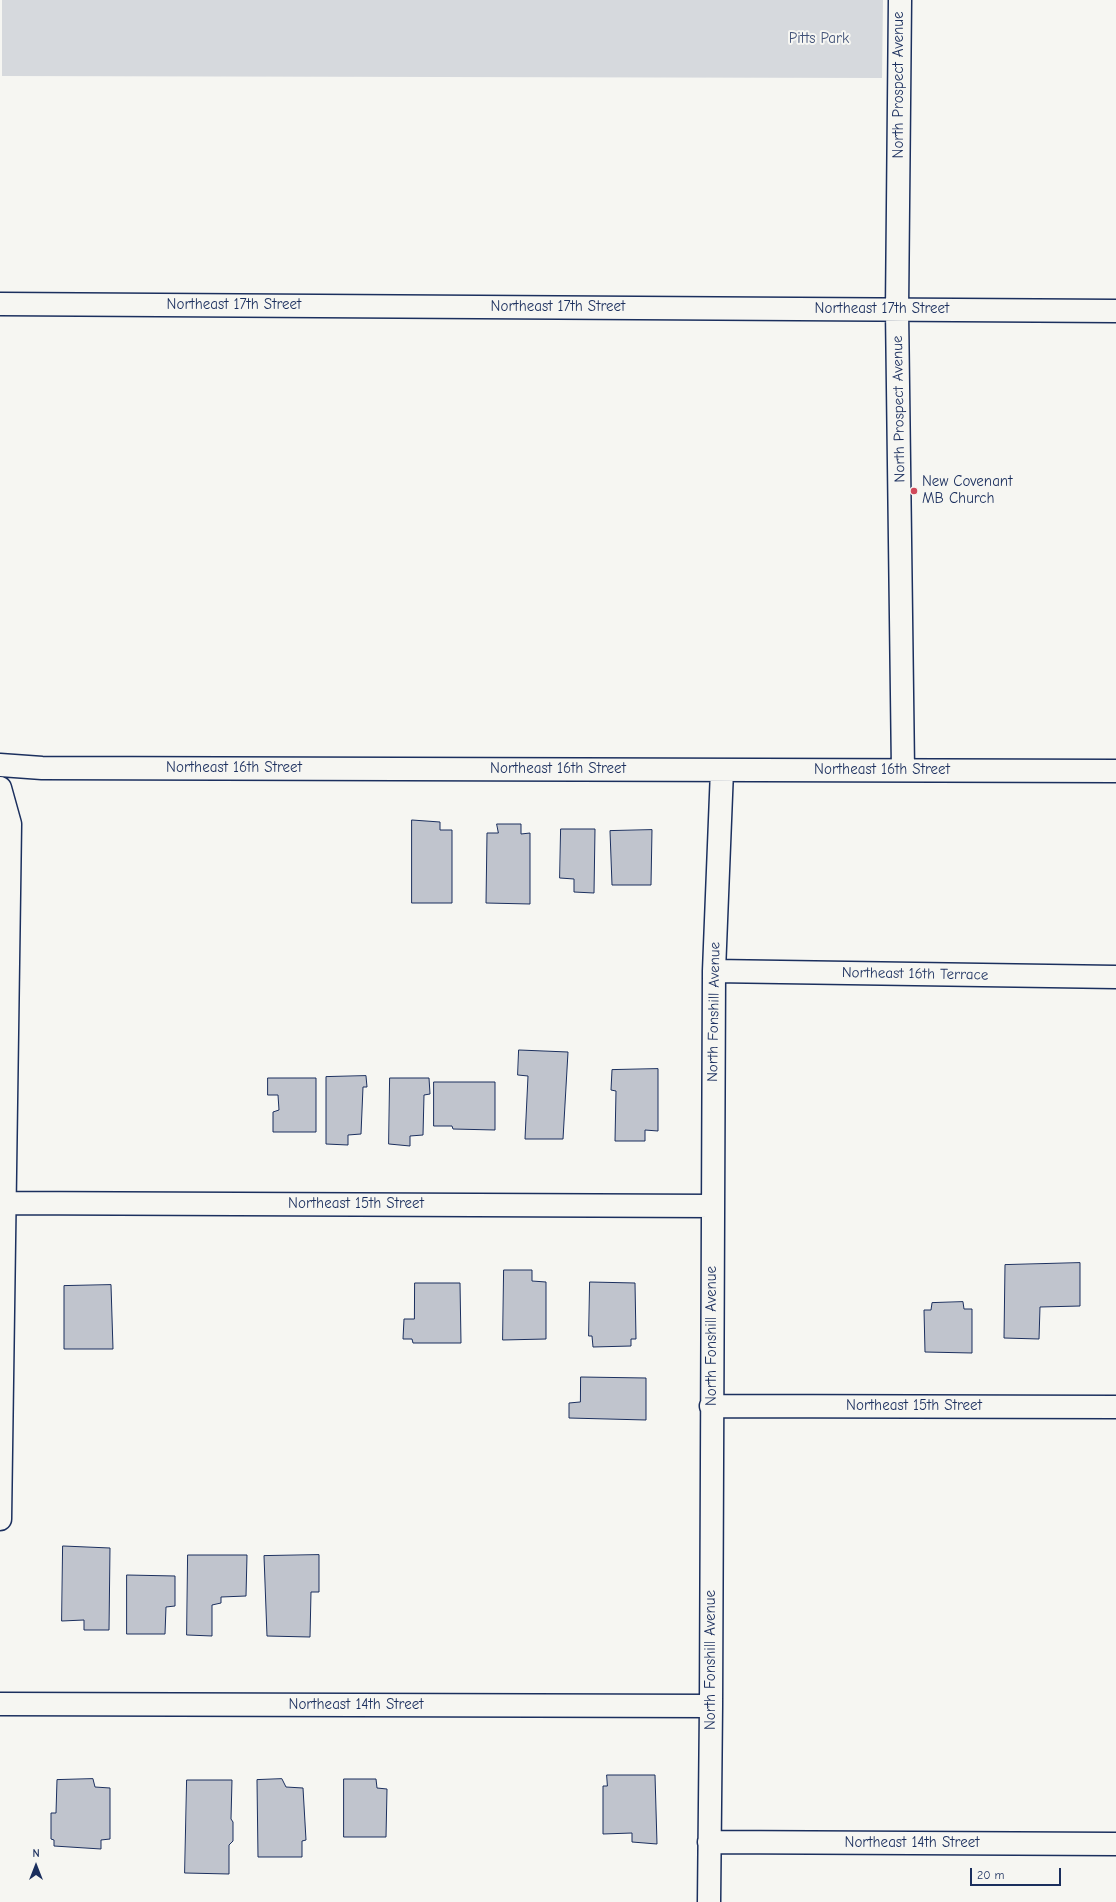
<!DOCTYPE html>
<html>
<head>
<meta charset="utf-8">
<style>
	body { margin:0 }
	#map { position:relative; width:1116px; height:1902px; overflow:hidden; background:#f6f6f2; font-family:"Comic Neue",sans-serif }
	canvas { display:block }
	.north { position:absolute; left:16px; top:1846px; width:40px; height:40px; -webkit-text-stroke:3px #f6f6f2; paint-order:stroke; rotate:0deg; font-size:11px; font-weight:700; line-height:16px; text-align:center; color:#1b2f5e }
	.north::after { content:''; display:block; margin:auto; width:14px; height:18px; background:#1b2f5e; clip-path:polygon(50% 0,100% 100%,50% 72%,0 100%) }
	.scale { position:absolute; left:970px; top:1868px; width:91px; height:18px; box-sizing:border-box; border:2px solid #1b2f5e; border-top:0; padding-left:5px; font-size:12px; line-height:14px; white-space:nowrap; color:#1b2f5e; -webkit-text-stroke:3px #f6f6f2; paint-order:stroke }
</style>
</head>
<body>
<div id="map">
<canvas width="1116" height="1902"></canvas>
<div class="north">N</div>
<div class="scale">20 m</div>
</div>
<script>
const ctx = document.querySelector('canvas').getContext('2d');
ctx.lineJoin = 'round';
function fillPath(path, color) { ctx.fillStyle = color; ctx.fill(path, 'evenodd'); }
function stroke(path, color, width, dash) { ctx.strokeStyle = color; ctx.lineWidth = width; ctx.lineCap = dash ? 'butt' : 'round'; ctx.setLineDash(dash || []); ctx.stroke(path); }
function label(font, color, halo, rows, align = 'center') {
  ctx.font = font + ' "Comic Neue",sans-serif'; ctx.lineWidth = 4; ctx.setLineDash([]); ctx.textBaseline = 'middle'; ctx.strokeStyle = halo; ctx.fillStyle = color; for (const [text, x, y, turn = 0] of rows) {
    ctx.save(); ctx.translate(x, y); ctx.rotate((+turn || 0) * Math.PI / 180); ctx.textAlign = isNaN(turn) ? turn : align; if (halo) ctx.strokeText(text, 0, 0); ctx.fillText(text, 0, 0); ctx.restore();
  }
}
fillPath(new Path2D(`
	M2,0H883L882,78L2,76Z`), '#d6d9dd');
const building = new Path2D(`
	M412,820L440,822V830H452V903H412Z
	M497,824H521V834L530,833V904L486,903L487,833H498Z
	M561,829H595L594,893L574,892V879L560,878Z
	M652,830L651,885H612L610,831Z
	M519,1050L568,1052L563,1139H525L528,1076L518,1075Z
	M658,1069V1131L645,1130V1141H615L616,1091L611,1090L612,1070Z
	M366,1076L367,1087H363L361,1134L348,1135V1145L326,1144V1077Z
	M268,1078H316V1132H273V1112L279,1110L278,1095H268Z
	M390,1078H429L430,1094L424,1095L423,1135L410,1136V1146L389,1144Z
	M434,1082H495V1130L453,1129L452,1126H434Z
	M1080,1263V1306L1040,1307L1039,1339L1004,1338L1005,1265Z
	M504,1270H532V1281L546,1282V1339L503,1340Z
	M590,1282L635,1283L636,1339H631V1346L593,1347L592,1336H589Z
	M415,1283H460L461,1343H413L412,1339H403L404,1319H414Z
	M111,1285L113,1349H64V1286Z
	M963,1302L964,1309H972V1353L925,1352L924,1310H931L932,1303Z
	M581,1377L646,1378V1420L569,1418V1403L580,1402Z
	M63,1546L110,1548L109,1630H84V1620L62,1621Z
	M188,1555H247L246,1596L221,1597V1603L212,1605V1636L187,1635Z
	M319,1555V1592H311L310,1637L267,1636L264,1556Z
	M127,1575L175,1576V1606L166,1607L165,1634H127Z
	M607,1775H655L657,1844L632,1842V1833L603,1834V1786H607Z
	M93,1779L95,1787L110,1788V1839L101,1840V1849L54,1846V1840L51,1839V1813H56L57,1780Z
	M282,1779L286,1787L303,1788L306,1840L302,1841V1857H258L257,1780Z
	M344,1779H376L377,1788L387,1789L386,1837H344Z
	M187,1780H232L231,1819L233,1822V1841L229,1845V1874L185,1873Z`);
fillPath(building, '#c0c4cd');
stroke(building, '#1b2f5e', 1);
const minor = new Path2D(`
	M900,0L897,310L903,770
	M0,304L1116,311
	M0,765L42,768L1116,771
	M0,788L10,824L0,1519
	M714,971L1116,977
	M0,1203L713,1206
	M711,1406L1116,1407
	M0,1704L711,1706
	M709,1842L1116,1844
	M709,1902L711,1706L714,971L722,770`);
stroke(minor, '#1b2f5e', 25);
stroke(minor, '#f6f6f2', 22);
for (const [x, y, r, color] of [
	[914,491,4,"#d1495b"]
]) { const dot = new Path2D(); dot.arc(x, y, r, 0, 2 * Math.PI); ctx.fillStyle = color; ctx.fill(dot); stroke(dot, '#f6f6f2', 1.5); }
label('15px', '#405177', '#f6f6f2', [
	["Pitts Park",819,39]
]);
label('15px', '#1b2f5e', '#f6f6f2', [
	["North Prospect Avenue",899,85,-90],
	["Northeast 17th Street",234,305],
	["Northeast 17th Street",558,307],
	["Northeast 17th Street",882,309],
	["North Prospect Avenue",899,409,-91],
	["Northeast 16th Street",234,768],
	["Northeast 16th Street",558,769],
	["Northeast 16th Street",882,770],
	["Northeast 16th Terrace",915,974,1],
	["North Fonshill Avenue",714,1012,-89],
	["Northeast 15th Street",356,1204],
	["North Fonshill Avenue",712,1336,-90],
	["Northeast 15th Street",914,1406],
	["North Fonshill Avenue",711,1660,-90],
	["Northeast 14th Street",356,1705],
	["Northeast 14th Street",912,1843]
]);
label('15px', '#1b2f5e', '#f6f6f2', [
	["New Covenant",922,482],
	["MB Church",922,499]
], 'left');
</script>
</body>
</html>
